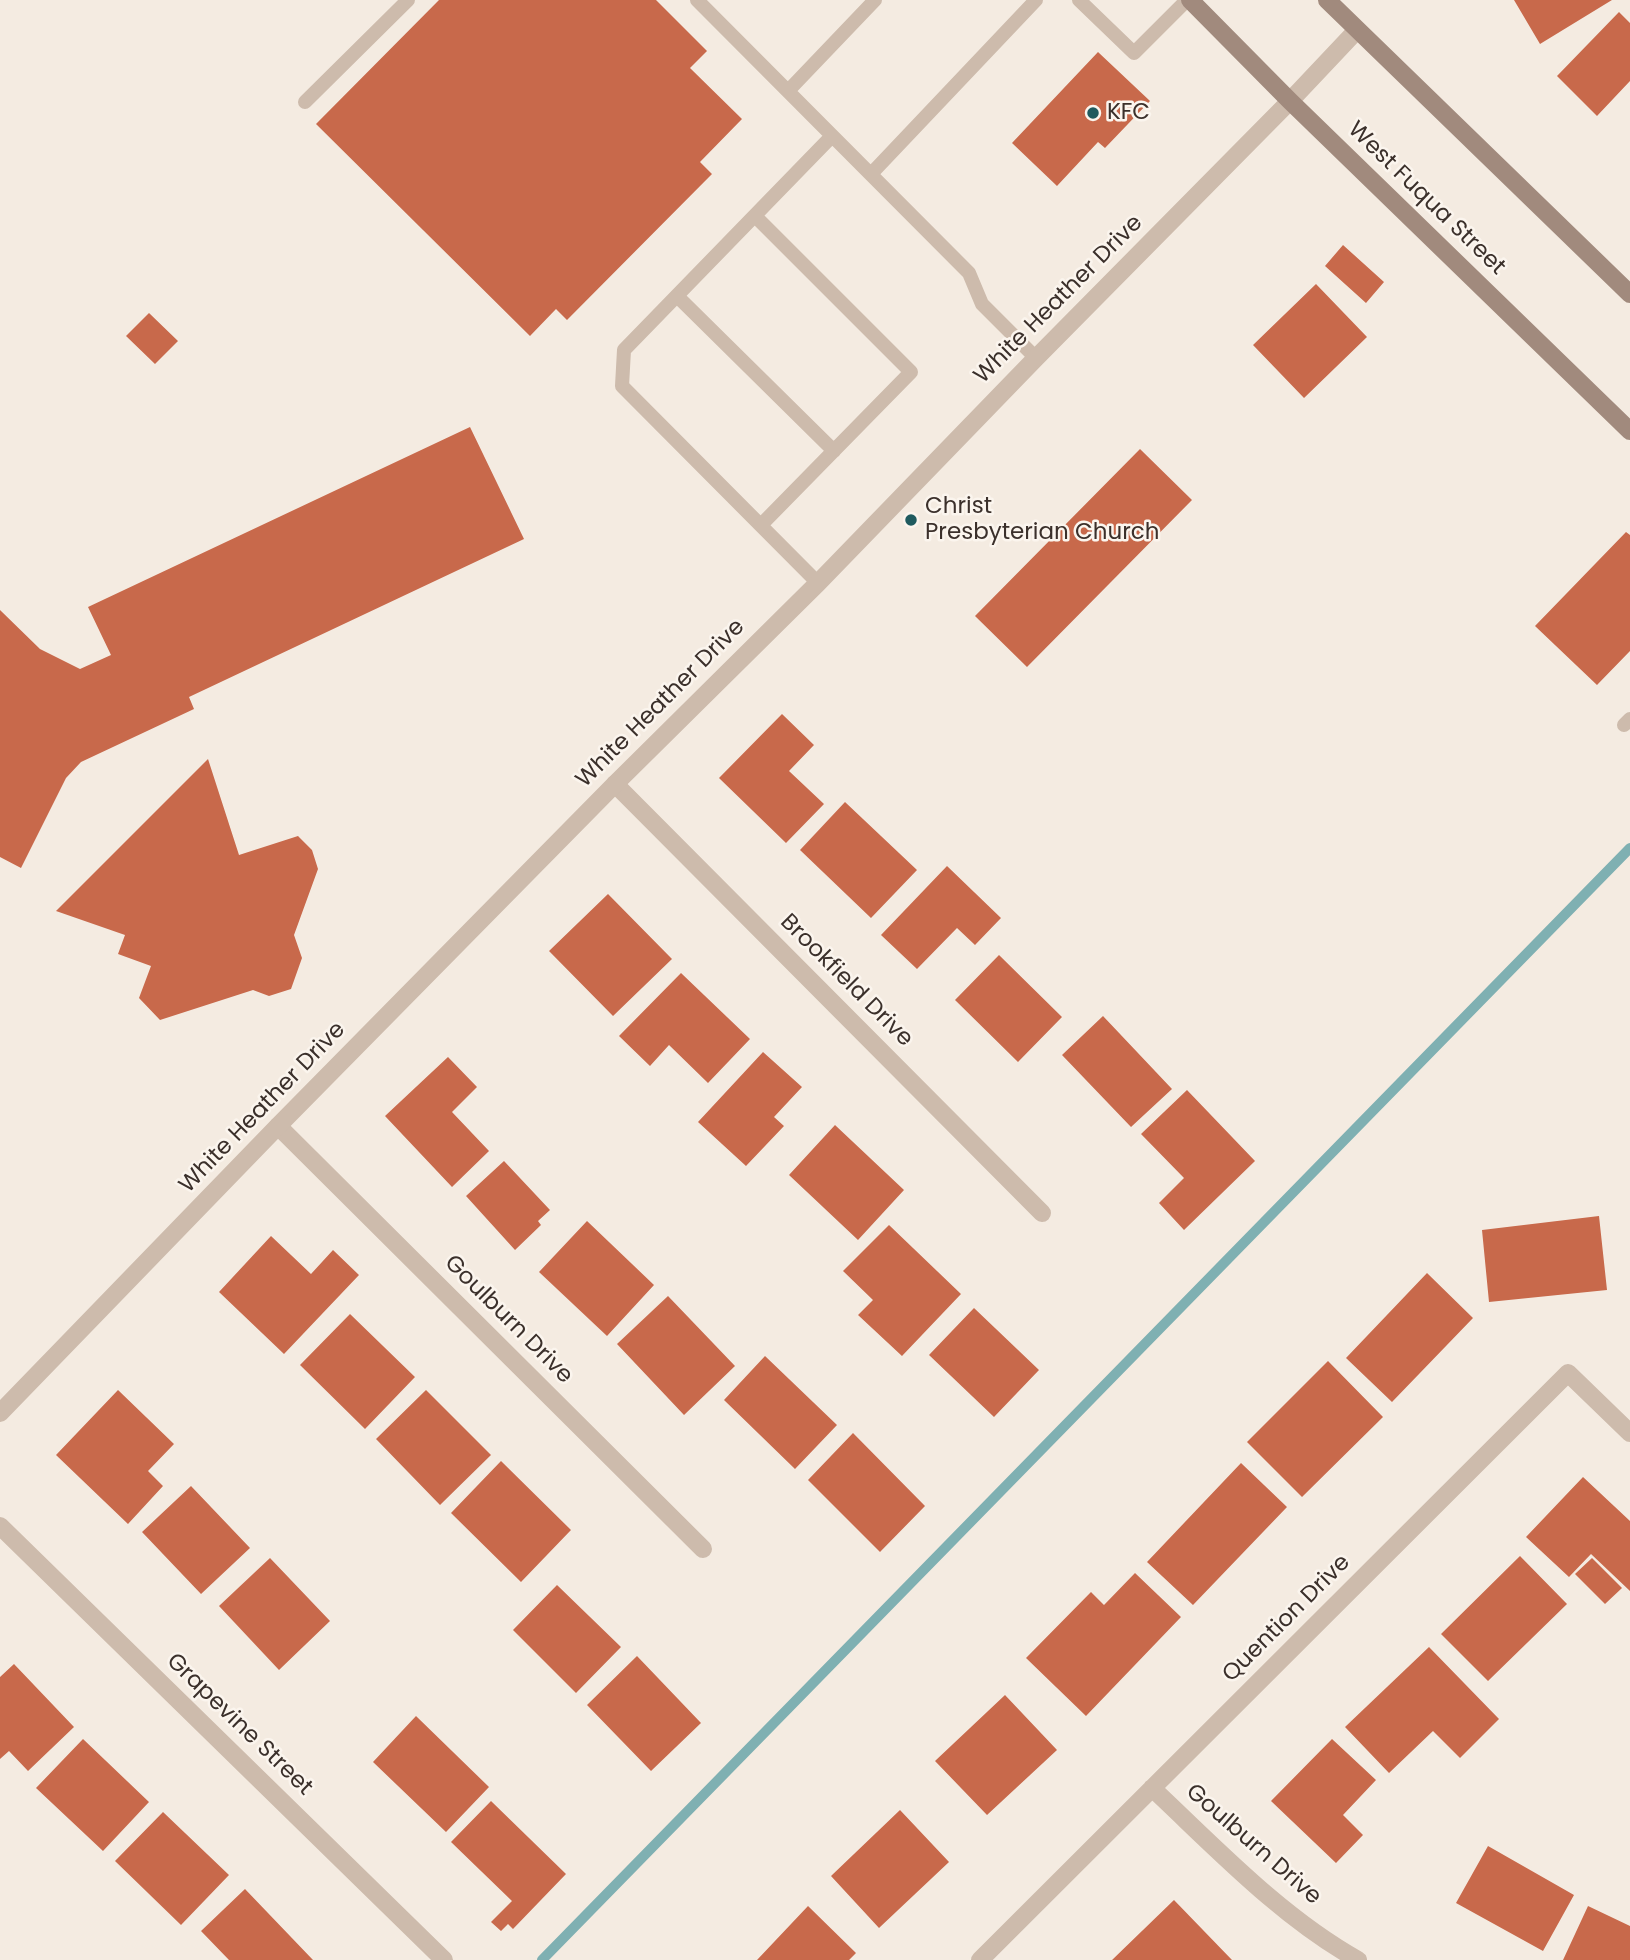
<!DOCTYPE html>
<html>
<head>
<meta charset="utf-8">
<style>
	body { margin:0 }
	canvas { display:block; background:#f4ebe1 }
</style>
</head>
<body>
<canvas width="1630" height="1960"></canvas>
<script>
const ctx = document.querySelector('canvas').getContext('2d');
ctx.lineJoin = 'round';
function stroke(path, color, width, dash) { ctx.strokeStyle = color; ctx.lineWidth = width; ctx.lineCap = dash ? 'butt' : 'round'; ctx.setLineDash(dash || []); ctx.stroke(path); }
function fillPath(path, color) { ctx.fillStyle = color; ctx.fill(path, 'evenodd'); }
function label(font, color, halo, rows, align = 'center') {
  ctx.font = font + ' Poppins,sans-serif'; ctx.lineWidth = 5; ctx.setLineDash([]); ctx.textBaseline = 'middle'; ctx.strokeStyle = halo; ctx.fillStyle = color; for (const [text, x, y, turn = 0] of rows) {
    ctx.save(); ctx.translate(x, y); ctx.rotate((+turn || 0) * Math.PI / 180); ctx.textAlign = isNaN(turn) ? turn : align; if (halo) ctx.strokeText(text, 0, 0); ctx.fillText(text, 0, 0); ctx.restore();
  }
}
stroke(new Path2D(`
	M542,1960L1630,848`), '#7fb0b2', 10);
fillPath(new Path2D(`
	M439,0H656L707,51L690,68L742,119L700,162L712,174L567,320L556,309L530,336L316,124Z
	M1514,0H1612L1540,44Z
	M1619,12L1630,23V81L1597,116L1557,76Z
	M1098,52L1150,101L1105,148L1098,142L1057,186L1012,143Z
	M1343,245L1384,282L1366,303L1325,266Z
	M1316,284L1367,337L1304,398L1253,345Z
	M149,313L178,341L155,364L126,336Z
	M470,427L524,539L189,697L194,709L81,762L66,778L21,868L0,857V610L40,649L80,669L111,655L88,607Z
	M1140,449L1192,500L1027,667L975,616Z
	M1626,532L1630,535V651L1597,685L1535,626Z
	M782,714L814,745L789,771L824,804L786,843L719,778Z
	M208,759L239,855L298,836L312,850L318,869L294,935L302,958L291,989L269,996L253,990L160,1020L139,998L151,966L118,954L125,935L56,911Z
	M845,802L917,870L871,918L800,850Z
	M947,866L1001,918L975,945L957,928L917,969L881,935Z
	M608,894L672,959L613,1016L549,951Z
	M999,955L1062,1017L1018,1062L955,1000Z
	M681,973L750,1039L708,1083L669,1045L650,1066L619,1036Z
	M1103,1016L1172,1089L1131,1127L1062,1055Z
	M763,1052L802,1087L774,1117L784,1126L746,1166L698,1122Z
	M448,1057L477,1087L452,1112L489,1151L452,1187L385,1116Z
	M1187,1090L1255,1161L1184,1230L1159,1203L1184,1178L1141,1134Z
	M835,1125L904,1190L858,1240L789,1175Z
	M504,1161L550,1210L538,1221L541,1225L515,1250L466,1196Z
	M1599,1216L1607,1290L1489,1302L1482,1230Z
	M587,1221L654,1285L607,1336L539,1272Z
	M889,1225L961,1294L902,1356L858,1315L873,1300L843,1271Z
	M271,1236L311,1274L333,1250L359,1275L284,1354L219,1292Z
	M1427,1273L1473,1318L1392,1402L1346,1358Z
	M668,1296L735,1366L684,1415L617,1344Z
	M974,1308L1039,1370L994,1417L929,1355Z
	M350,1314L415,1377L365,1429L300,1365Z
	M765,1356L837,1425L795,1469L724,1400Z
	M1328,1361L1383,1417L1302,1497L1247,1442Z
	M118,1390L174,1444L148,1471L163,1486L128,1524L56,1455Z
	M426,1390L491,1455L440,1505L376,1439Z
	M853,1433L925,1506L880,1552L808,1480Z
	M501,1461L571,1530L521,1582L451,1513Z
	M1241,1463L1287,1507L1193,1605L1147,1562Z
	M1583,1477L1630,1521V1591L1591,1554L1569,1577L1526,1537Z
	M191,1486L250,1548L201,1594L142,1532Z
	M1520,1556L1567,1604L1488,1681L1441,1634Z
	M270,1558L330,1621L279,1670L219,1606Z
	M1592,1558L1622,1588L1605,1604L1575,1574Z
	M1135,1573L1181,1617L1086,1716L1026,1658L1091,1592L1104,1605Z
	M557,1585L621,1647L576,1693L513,1630Z
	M1429,1647L1499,1719L1460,1758L1433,1731L1389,1773L1345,1727Z
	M637,1656L701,1723L651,1771L587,1705Z
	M14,1664L74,1727L28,1771L9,1751L0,1759V1677Z
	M1005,1695L1057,1750L987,1815L935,1761Z
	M416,1716L489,1787L446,1832L373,1762Z
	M83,1739L149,1802L103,1851L36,1788Z
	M1332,1739L1376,1780L1343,1815L1363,1835L1336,1863L1271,1801Z
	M491,1801L566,1874L513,1929L508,1924L501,1931L491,1922L512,1901L451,1842Z
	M900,1810L949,1862L879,1928L831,1876Z
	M163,1812L229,1875L181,1925L115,1861Z
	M1488,1846L1574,1895L1543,1951L1456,1903Z
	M245,1889L313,1960H229L201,1931Z
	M1174,1900L1232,1960H1112Z
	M808,1906L856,1953L849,1960H757Z
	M1588,1906L1630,1926V1960H1563Z`), '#c8694b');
stroke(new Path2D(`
	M697,0L969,273L982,304L1036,358
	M1079,0L1134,53L1187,0
	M788,91L875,0
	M305,102L408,0
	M871,174L1036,0
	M755,216L911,372L761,525
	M677,296L834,451
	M818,583L622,386L624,350L832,136
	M1624,725L1630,719`), '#cdbbac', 14);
stroke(new Path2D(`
	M615,784L1042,1213
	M278,1126L703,1549
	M0,1526L444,1960
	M1152,1788C1216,1848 1281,1917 1358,1960
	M980,1960L1568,1373L1630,1433`), '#cdbbac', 18);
stroke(new Path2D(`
	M0,1413L278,1126L615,784L818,583L1036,358L1290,101L1357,30`), '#cdbbac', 18);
stroke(new Path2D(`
	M1190,0L1290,101L1630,431
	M1327,0L1630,294`), '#a18a7d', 18);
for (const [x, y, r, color] of [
	[1093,113,7,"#1f5a5e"],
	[911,520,7,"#1f5a5e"]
]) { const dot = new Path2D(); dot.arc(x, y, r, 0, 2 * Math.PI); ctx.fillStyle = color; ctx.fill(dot); stroke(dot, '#fbf5ee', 2.5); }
label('23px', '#3b302b', '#fbf5ee', [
	["KFC",1107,113],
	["Christ",925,507],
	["Presbyterian Church",925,533]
], 'left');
label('23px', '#3b302b', '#fbf5ee', [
	["West Fuqua Street",1426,199,44],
	["White Heather Drive",1059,300,-45],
	["White Heather Drive",661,704,-45],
	["Brookfield Drive",846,981,45],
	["White Heather Drive",263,1108,-46],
	["Goulburn Drive",508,1320,45],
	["Quention Drive",1287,1619,-45],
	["Grapevine Street",239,1725,44],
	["Goulburn Drive",1253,1845,41]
]);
</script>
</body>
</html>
